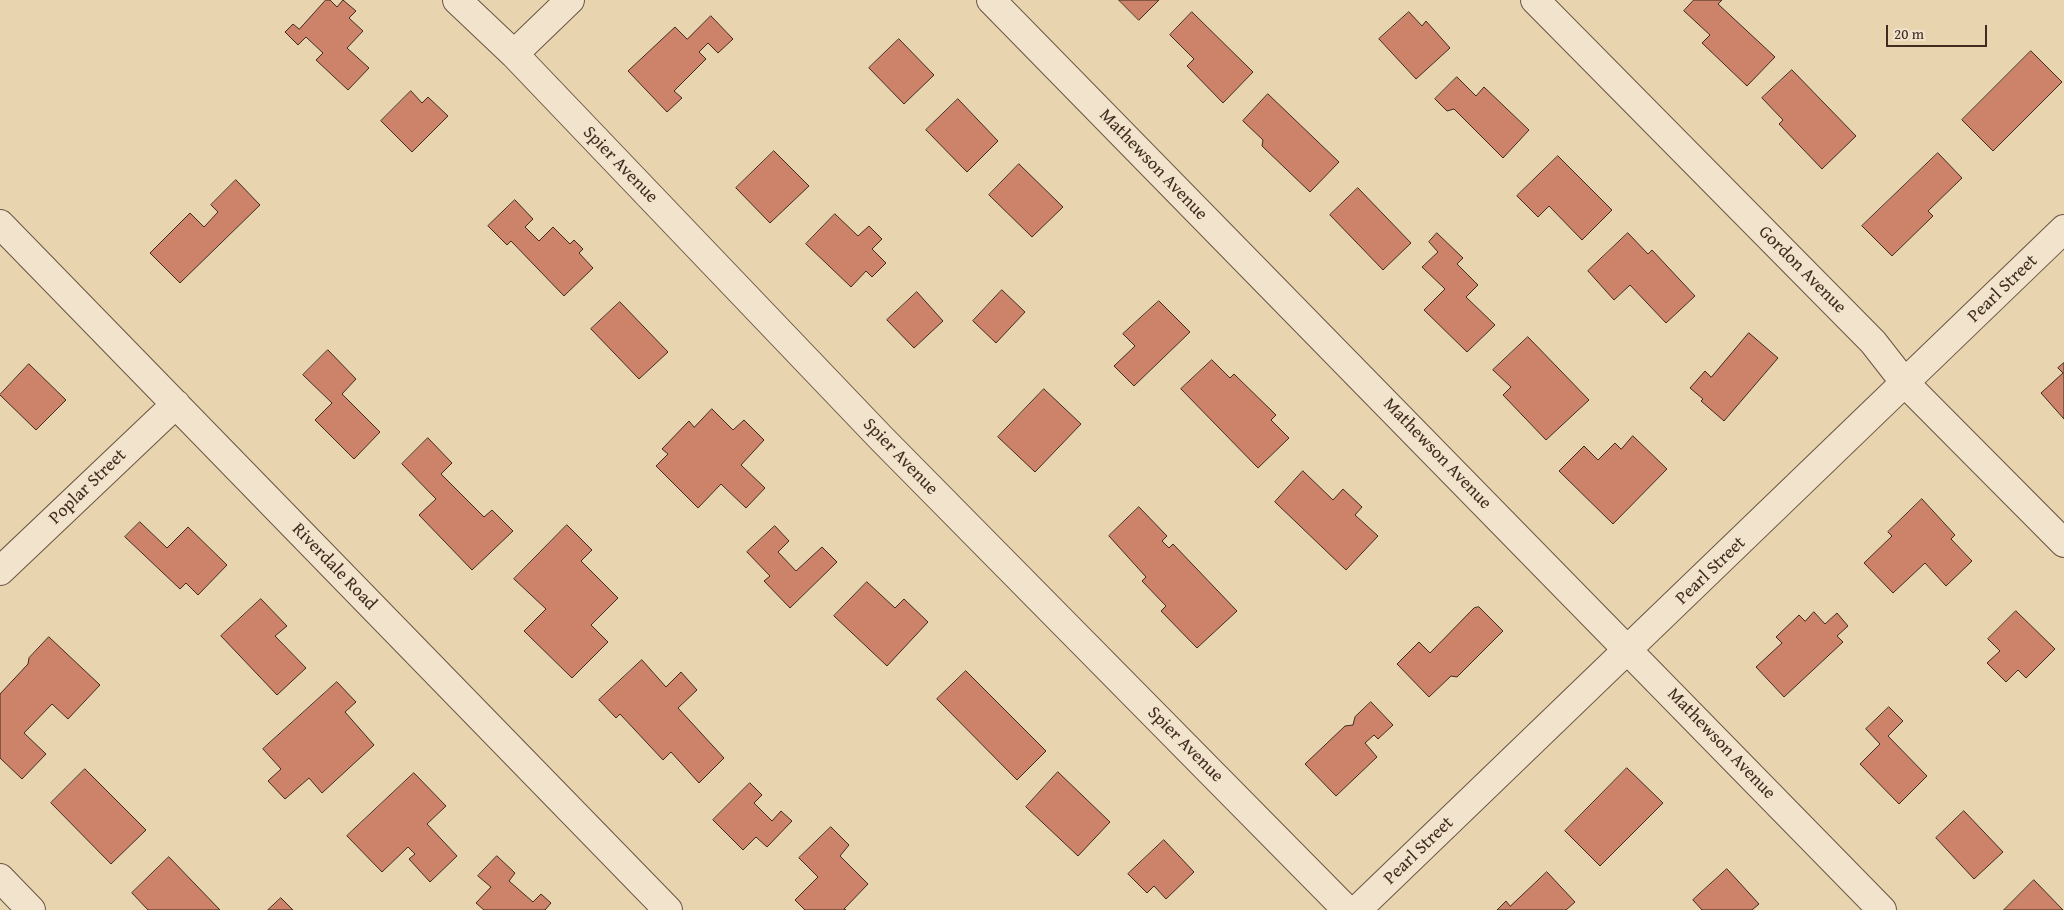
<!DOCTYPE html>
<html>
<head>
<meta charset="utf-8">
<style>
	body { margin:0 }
	#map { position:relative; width:2064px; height:910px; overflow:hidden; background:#e9d4b0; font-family:"Gentium Book Plus",serif }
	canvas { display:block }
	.scale { position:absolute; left:1886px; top:25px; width:101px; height:22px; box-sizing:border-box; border:2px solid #402b1f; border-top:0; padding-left:6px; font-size:15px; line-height:18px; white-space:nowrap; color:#402b1f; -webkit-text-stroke:4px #f1e3cc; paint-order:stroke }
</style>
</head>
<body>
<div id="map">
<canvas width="2064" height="910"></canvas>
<div class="scale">20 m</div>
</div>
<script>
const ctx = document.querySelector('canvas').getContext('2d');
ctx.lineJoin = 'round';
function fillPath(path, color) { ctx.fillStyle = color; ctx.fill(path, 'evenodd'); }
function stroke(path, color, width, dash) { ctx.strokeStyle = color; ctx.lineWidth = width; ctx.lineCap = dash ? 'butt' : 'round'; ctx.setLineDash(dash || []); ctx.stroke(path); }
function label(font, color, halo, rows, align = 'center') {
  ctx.font = font + ' "Gentium Book Plus",serif'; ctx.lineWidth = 4; ctx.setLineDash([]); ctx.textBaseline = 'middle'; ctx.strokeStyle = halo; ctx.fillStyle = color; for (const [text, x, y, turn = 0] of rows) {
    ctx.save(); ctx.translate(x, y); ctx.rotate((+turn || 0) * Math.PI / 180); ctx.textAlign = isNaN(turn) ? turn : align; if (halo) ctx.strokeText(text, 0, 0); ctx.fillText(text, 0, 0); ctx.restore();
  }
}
const building = new Path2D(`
	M326,0H330L337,7L343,0L356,11L349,18L363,31L347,48L369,68L348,90L316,60L323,53L306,37L298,45L285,32L293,24L299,29Z
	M1119,0H1159L1139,20Z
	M1694,0H1722L1718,4L1775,57L1747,86L1702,43L1710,35L1684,11Z
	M1192,12L1253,72L1223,103L1187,66L1194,59L1170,35Z
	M1409,12L1422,26L1426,21L1450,48L1416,79L1379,39Z
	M711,16L733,39L718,53L708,43L699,52L706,59L674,91L682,98L667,112L628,71L675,27L687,39Z
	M899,39L934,75L904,104L869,68Z
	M2031,51L2062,82L1993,151L1962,120Z
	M1792,70L1856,136L1822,169L1779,124L1783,120L1762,98Z
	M1457,77L1476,96L1484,87L1529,130L1503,158L1454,109L1447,111L1435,99Z
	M411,91L422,103L428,97L448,116L412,152L381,121Z
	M1268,94L1339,162L1310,192L1262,146L1263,140L1243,121Z
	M958,99L998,141L967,172L926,130Z
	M774,151L809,186L770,223L736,188Z
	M1938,153L1962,178L1928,211L1933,216L1892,256L1862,226Z
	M1558,156L1612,210L1582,240L1549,206L1538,217L1517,196Z
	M1019,164L1063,207L1032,237L989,195Z
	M236,180L260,205L180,283L150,253L190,213L204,227L218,212L211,205Z
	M1358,188L1411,243L1383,270L1330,215Z
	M515,200L533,219L525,227L539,241L553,227L570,244L574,240L583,249L579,253L593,268L564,296L511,241L507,245L488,226Z
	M835,214L858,236L869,226L882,239L872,249L886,263L872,277L866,271L851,287L806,244Z
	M1437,233L1463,258L1457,264L1478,285L1466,297L1495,325L1467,352L1424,310L1445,289L1422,267L1438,252L1429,242Z
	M1628,233L1648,254L1652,250L1695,296L1666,323L1630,285L1614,300L1588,271Z
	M1002,290L1025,312L996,343L973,321Z
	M917,292L943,321L914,348L887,320Z
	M1159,301L1190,332L1134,386L1114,366L1135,346L1123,334Z
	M620,302L668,352L639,379L591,329Z
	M1749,333L1778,358L1724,421L1701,401L1703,399L1690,388L1705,371L1711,377Z
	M1528,337L1589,400L1546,440L1503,395L1511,387L1493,370Z
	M328,350L356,379L342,394L380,432L354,459L315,420L332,403L303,375Z
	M1212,360L1230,378L1234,374L1276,415L1271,420L1289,438L1258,468L1181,389Z
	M2064,363V419L2041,393L2063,373L2058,368Z
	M29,364L66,400L36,430L0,395Z
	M1044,389L1081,424L1035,472L998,437Z
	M712,409L733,430L744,420L764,440L741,465L765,488L746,508L721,484L698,508L656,466L668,454L662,449L689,421L694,427Z
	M1633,436L1667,469L1613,524L1559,471L1584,446L1598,460L1615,443L1621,449Z
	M428,438L452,463L441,474L484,517L492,510L513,531L472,570L419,515L436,499L402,464Z
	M1303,471L1333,500L1343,489L1362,507L1355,515L1378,536L1346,570L1275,502Z
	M1922,499L1955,535L1951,539L1972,561L1946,586L1925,563L1893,593L1864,563L1892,536L1888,532Z
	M1139,507L1167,536L1162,541L1169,548L1173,544L1237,611L1197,648L1161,611L1166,606L1142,581L1146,577L1109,536Z
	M140,522L167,548L188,527L227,565L198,595L186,583L180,589L125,537Z
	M567,525L592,550L581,561L618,598L591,625L608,642L572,678L524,631L546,609L514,579Z
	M775,526L789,541L778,552L796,571L822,547L837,562L790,608L764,581L770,576L747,552Z
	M867,582L895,608L904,599L928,622L887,666L834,616Z
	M261,599L287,626L275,636L306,668L277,695L221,636Z
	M1479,607L1503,631L1457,677L1451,676L1429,697L1397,664L1419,642L1430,653L1474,608Z
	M2016,611L2055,649L2026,678L2018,670L2006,682L1987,663L2000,651L1988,639Z
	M1814,612L1825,624L1837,613L1848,626L1837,636L1843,642L1784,697L1756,667L1782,643L1776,637L1799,615L1805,621Z
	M49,637L100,685L68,719L52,704L24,733L46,754L22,779L0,758V694L28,664L29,658Z
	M642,660L666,687L681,672L697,690L678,708L724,758L699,783L671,752L663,760L620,714L616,718L599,700Z
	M966,671L1046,751L1017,780L937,699Z
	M337,682L356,702L345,712L374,745L322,793L309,778L285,799L268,781L281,769L263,749Z
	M1371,702L1393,725L1378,739L1374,735L1365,743L1377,757L1336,796L1305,764L1345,726L1353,725L1355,717Z
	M1889,707L1903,721L1888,736L1927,776L1899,804L1860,764L1880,744L1866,729Z
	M1627,768L1663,803L1600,866L1565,831Z
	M85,769L146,830L111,864L51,803Z
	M1058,772L1110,822L1078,856L1026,807Z
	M414,773L446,806L427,824L457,856L430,882L409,859L415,854L408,847L382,872L347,836Z
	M750,783L762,795L754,803L772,821L781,811L792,821L767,847L756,837L743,850L713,820Z
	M1964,811L2003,852L1974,879L1936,838Z
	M831,827L849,845L840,856L868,884L844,909L846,910H805L795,900L818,877L799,858Z
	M1164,840L1194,872L1166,899L1154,886L1147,893L1128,874Z
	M497,856L515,873L509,881L533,902L541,894L551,903L545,910H484L476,903L491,887L478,876Z
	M169,857L220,910H148L132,893Z
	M1727,869L1759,904L1752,910H1702L1693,900Z
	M1547,872L1575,902L1566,910H1497L1506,901L1510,906Z
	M2034,880L2063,910H2004Z
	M281,898L293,910H268Z`);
fillPath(building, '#cd8369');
stroke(building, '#402b1f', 1);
const street = new Path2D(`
	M457,0L514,54L881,438L1347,910
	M991,0L1882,910
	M1535,0L1873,342L1905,383L2064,543
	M514,54L570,0
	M0,224L668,910
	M0,571L176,404
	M0,878L31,910
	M1357,910L2064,229`);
stroke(street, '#6a5543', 30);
stroke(street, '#f1e3cc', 28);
label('18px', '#402b1f', '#f1e3cc', [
	["Spier Avenue",620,165,46],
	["Mathewson Avenue",1153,165,46],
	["Gordon Avenue",1802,270,45],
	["Pearl Street",2003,289,-44],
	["Mathewson Avenue",1437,454,46],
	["Spier Avenue",900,457,46],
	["Poplar Street",88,487,-44],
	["Riverdale Road",334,567,46],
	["Pearl Street",1711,571,-44],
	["Mathewson Avenue",1721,744,46],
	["Spier Avenue",1185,745,45],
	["Pearl Street",1419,851,-44]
]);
</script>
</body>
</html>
